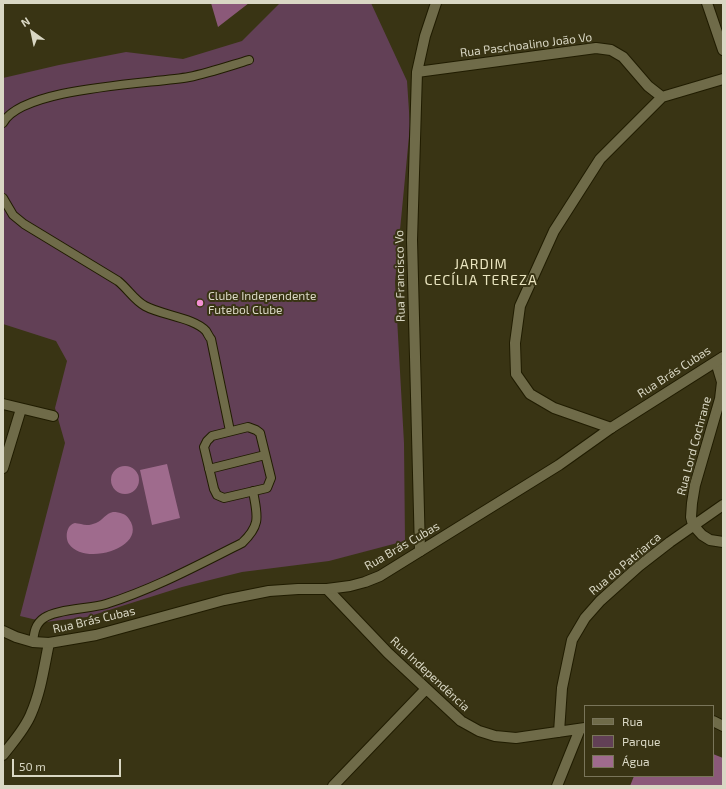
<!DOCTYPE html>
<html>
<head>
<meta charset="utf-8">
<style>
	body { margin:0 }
	#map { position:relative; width:726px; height:789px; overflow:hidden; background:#393414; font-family:"Exo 2",sans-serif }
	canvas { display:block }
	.frame { position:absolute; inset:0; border:4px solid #d9d7c4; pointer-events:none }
	.legend { position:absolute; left:584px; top:705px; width:130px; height:72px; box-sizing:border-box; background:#393414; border:1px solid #79755a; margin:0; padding:5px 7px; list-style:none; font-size:12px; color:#d9d7c4 }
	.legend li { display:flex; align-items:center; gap:8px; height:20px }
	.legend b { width:20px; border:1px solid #79755a }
	.north { position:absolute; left:12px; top:12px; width:40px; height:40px; -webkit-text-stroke:3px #393414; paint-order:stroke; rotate:327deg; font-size:11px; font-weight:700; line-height:16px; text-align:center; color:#d9d7c4 }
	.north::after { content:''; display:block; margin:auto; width:14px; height:18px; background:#d9d7c4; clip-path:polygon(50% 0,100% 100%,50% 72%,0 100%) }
	.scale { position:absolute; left:12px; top:759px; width:109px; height:18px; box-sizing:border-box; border:2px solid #d9d7c4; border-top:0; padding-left:5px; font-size:12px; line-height:14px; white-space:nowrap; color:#d9d7c4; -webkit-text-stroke:3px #393414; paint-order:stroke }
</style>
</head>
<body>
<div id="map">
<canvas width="726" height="789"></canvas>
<div class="frame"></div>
<ul class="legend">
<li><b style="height:5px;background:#6f6b49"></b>Rua</li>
<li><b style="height:11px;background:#624056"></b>Parque</li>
<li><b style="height:11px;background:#9f6b8d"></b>Água</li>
</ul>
<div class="north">N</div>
<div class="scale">50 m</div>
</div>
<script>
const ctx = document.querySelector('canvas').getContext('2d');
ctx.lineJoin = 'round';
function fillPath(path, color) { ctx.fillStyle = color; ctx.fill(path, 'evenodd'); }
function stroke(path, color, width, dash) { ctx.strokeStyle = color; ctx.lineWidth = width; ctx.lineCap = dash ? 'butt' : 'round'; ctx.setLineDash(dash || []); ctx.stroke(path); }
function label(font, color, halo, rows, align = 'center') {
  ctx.font = font + ' "Exo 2",sans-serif'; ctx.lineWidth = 4; ctx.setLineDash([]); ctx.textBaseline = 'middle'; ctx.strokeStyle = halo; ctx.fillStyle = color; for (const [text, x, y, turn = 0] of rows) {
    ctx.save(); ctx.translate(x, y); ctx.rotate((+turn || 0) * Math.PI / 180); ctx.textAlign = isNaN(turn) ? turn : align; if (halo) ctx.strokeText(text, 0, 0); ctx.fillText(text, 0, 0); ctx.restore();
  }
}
fillPath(new Path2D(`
	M283,3H371L407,81L410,126L395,282L404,443L405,541L329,561L242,572L182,587L87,617L45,622L20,616L65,443L55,408L67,361L56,341L3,324V78L59,65L126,52L183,59L242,41L279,4Z`), '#624056');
fillPath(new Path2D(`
	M211,3H249L218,27Z
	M713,754L723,758V782L722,786H630L634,776H713Z`), '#8b5979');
fillPath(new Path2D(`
	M167,464L180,518L152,525L140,470Z
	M111 480a14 14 0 1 1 28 0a14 14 0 1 1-28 0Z
	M113,512C120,512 126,514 129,519C149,547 85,567 69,544C65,538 66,525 75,523C76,523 79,524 81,524C86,526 91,525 96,523C103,520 106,513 113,512Z`), '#9f6b8d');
const lane = new Path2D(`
	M3,123C22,87 150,84 189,77C209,73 229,66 249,60
	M3,198L13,215L24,224L118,281C128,289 134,300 145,306C161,315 195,318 206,331C208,334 209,337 211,339L230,431
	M248,427L256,430L260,433L271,478L267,488L224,498L217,495L214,489L204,447L207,441L212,436Z
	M209,469L265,455
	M33,642C34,633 35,624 44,618C56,609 89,609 106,604C154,589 198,565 242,543C262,524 257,515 253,491`);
const street = new Path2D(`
	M707,3L723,50
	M417,72L596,48L611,50L623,57L648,86L662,97L600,159L554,231L520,306L515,343L516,374L530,394L554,408L611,428
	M662,97L723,79
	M716,362L722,382L720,399L695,485L692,503L691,517L693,525L702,535L710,540L723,542
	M3,404L53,416
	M3,468L21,409
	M420,551L412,240L417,72L425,36L436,3
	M327,589L388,653L461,721L479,731L495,736L516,738L585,728
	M713,721L723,726
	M559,732L562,688L572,640L585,618L600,601L639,566L670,542L723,505
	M3,755C13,742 25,729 31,714C41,691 44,667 49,643
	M333,786L426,689
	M557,786L580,729`);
const secondary = new Path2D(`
	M3,631L16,637L33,642L49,643L96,635L224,600L269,591L298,589H327L350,586L365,582L380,576L559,465L611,428L723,357`);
stroke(lane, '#201c00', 10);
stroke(street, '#201c00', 12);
stroke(secondary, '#201c00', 12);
stroke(lane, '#6f6b49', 8);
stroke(street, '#6f6b49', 10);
stroke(secondary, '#6f6b49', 10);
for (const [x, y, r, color] of [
	[200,303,4,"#f491d3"]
]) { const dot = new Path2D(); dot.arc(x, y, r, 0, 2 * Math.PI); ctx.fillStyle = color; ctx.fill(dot); stroke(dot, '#393414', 1.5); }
label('12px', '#d9d7c4', '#393414', [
	["Rua Paschoalino João Vo",526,45,-7],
	["Rua Francisco Vo",400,276,-91],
	["Rua Brás Cubas",674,372,-33],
	["Rua Lord Cochrane",694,446,-75],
	["Rua Brás Cubas",402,546,-30],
	["Rua do Patriarca",625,564,-40],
	["Rua Brás Cubas",94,620,-13],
	["Rua Independência",430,674,43]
]);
label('12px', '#d9d7c4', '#393414', [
	["Clube Independente",208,296],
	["Futebol Clube",208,310]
], 'left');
ctx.letterSpacing = '1px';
label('14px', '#eae5c0', '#393414', [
	["JARDIM",481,264],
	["CECÍLIA TEREZA",481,280]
]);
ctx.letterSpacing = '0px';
</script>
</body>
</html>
